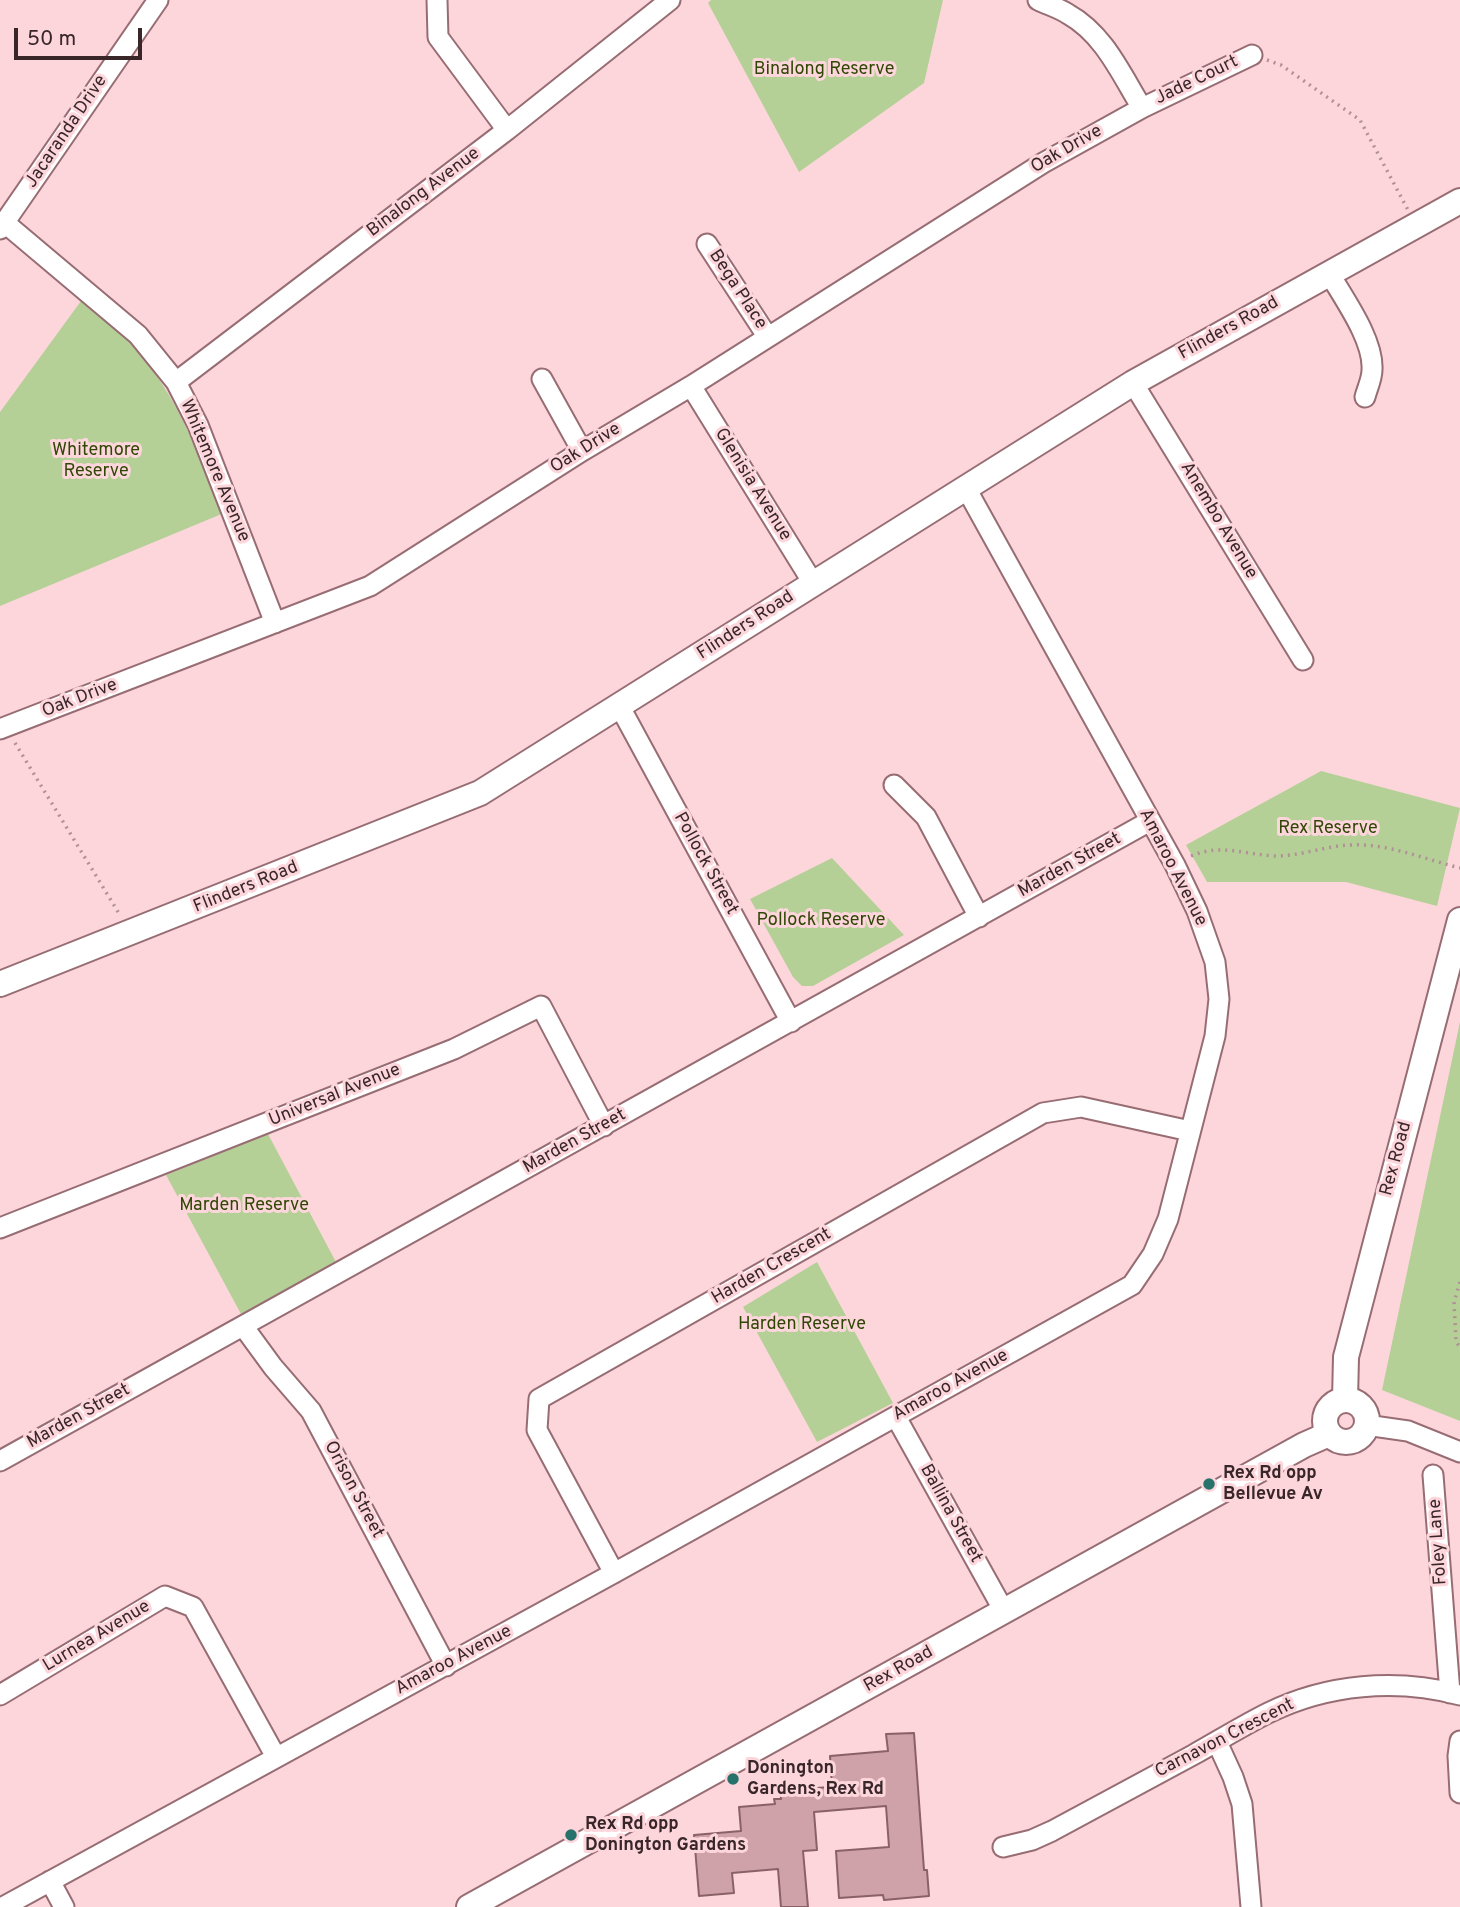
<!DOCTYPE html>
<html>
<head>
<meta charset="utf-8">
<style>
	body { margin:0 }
	#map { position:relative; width:1460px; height:1907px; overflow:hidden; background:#fdd6dc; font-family:Overpass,sans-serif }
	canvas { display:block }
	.scale { position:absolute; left:14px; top:28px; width:128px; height:32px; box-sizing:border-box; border:4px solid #382629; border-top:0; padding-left:9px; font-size:21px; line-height:24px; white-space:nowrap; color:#382629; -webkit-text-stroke:5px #fdd6dc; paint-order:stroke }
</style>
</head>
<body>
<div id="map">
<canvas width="1460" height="1907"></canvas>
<div class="scale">50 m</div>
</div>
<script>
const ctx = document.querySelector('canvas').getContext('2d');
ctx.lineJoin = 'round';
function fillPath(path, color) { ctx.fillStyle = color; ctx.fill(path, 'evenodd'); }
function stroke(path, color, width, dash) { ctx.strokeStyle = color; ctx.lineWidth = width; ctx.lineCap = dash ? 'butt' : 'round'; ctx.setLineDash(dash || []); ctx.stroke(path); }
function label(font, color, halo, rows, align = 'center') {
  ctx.font = font + ' Overpass,sans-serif'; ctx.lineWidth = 6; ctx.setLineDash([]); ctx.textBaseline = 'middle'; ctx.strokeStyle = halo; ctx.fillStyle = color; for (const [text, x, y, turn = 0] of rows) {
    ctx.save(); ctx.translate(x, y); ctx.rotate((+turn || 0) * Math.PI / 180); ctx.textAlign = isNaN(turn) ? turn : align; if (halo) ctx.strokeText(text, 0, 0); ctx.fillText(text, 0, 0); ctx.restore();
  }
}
fillPath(new Path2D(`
	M711,0H943L924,83L799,172L708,3Z
	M81,301C160,351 189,431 224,513L0,606V412Z
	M1321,771L1460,808L1437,906L1346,882H1207L1186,845Z
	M832,858L904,935L813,986H802L793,977L750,899Z
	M1460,1022V1421L1382,1390Z
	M268,1134L337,1264L241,1314L166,1175Z
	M817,1262L893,1403L817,1442L743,1307Z`), '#b5d096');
const building = new Path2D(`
	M914,1733L924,1870H927L929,1896L884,1900L883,1895L839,1898L836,1851L889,1847L886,1806L814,1812L817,1850L803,1851L808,1907H781L778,1869L732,1873L734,1893L699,1896L694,1835L741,1831L739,1807L775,1804L774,1799H781L780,1790L832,1787L830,1756L888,1751L886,1734Z`);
fillPath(building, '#cfa1a8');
stroke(building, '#8a6167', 2);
const minor = new Path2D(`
	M437,0L438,37L507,130
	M1038,0C1048,5 1059,8 1068,14C1104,34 1121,74 1142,108
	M5,223L138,335L176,382L198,425L275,623
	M0,229L158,0
	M707,244L767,336
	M1329,273C1344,299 1374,340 1372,370C1372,379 1367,389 1365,397
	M542,379L582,451
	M176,382L507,130L670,0
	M1133,383L1303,660
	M691,386L813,583
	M620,707L791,1022
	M0,729L370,586L582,451L691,386L1043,163L1142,108L1252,55
	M894,785L926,817L979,917
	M0,1228L454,1049L541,1006L604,1126
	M243,1326L273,1367L311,1411L446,1666
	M896,1417L1004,1611
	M1366,1425L1408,1431L1460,1452
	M0,1461L1150,821
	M1433,1475L1450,1693
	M614,1573L537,1430L539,1399L1043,1113L1081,1107L1190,1131
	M0,1695L165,1596L193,1607L276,1757
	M1460,1741L1458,1756L1460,1793
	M1217,1742L1233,1777L1242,1804L1251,1907
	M1003,1847L1032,1840L1052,1831C1099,1806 1146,1780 1193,1755C1218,1741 1242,1726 1268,1713C1327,1684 1396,1678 1460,1695
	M50,1881L64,1907
	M3,1907L614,1573L1132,1285L1153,1254L1168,1219L1215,1036L1219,999L1215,962L1197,911L1175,865L967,490`);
const tertiary = new Path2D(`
	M0,984L480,793L1133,383L1460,201
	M1345,1400L1346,1357L1460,920
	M1325 1421a21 21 0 1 1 42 0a21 21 0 1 1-42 0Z
	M469,1907L1304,1445L1329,1434`);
stroke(minor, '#976d73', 23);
stroke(tertiary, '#976d73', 28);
stroke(new Path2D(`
	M1267,60L1281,65L1360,120L1408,210
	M15,743L120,915
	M1191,856C1222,843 1245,855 1276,856C1301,856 1325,846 1350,845C1387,843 1424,859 1460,868
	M1460,1282L1454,1302L1456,1342L1460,1347`), '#b09196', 3.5, [2, 5]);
stroke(minor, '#fff', 19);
stroke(tertiary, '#fff', 24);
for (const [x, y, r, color] of [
	[1209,1484,7,"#28726c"],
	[733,1779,7,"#28726c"],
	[571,1835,7,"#28726c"]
]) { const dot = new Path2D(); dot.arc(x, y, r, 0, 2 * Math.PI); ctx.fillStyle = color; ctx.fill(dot); stroke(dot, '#fdd6dc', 2.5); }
label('18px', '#2f4604', '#fdd6dc', [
	["Binalong Reserve",824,70],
	["Whitemore",96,451],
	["Reserve",96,472],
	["Rex Reserve",1328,829],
	["Pollock Reserve",821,921],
	["Marden Reserve",244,1206],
	["Harden Reserve",802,1325]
]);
label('18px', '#382629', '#fdd6dc', [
	["Jade Court",1197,81,-26],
	["Jacaranda Drive",67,132,-56],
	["Oak Drive",1067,150,-30],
	["Binalong Avenue",424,193,-37],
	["Bega Place",737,290,57],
	["Flinders Road",1229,329,-29],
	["Oak Drive",586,449,-32],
	["Whitemore Avenue",214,471,67],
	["Glenisia Avenue",752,485,58],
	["Anembo Avenue",1218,521,59],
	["Flinders Road",746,626,-33],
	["Oak Drive",80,699,-21],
	["Pollock Street",705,864,61],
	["Marden Street",1070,866,-29],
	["Amaroo Avenue",1172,868,63],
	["Flinders Road",246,888,-22],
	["Universal Avenue",335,1096,-22],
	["Marden Street",575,1142,-29],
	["Rex Road",1397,1159,-75],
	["Harden Crescent",772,1267,-30],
	["Amaroo Avenue",951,1386,-29],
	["Marden Street",79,1417,-29],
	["Orison Street",353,1490,62],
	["Ballina Street",950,1514,61],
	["Foley Lane",1439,1542,-94],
	["Lurnea Avenue",97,1637,-31],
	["Amaroo Avenue",454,1661,-28],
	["Rex Road",899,1670,-29],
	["Carnavon Crescent",1225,1739,-27]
]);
label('bold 18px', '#382629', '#fdd6dc', [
	["Rex Rd opp",1223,1474],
	["Bellevue Av",1223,1495],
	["Donington",747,1769],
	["Gardens, Rex Rd",747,1790],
	["Rex Rd opp",585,1825],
	["Donington Gardens",585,1846]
], 'left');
</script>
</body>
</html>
